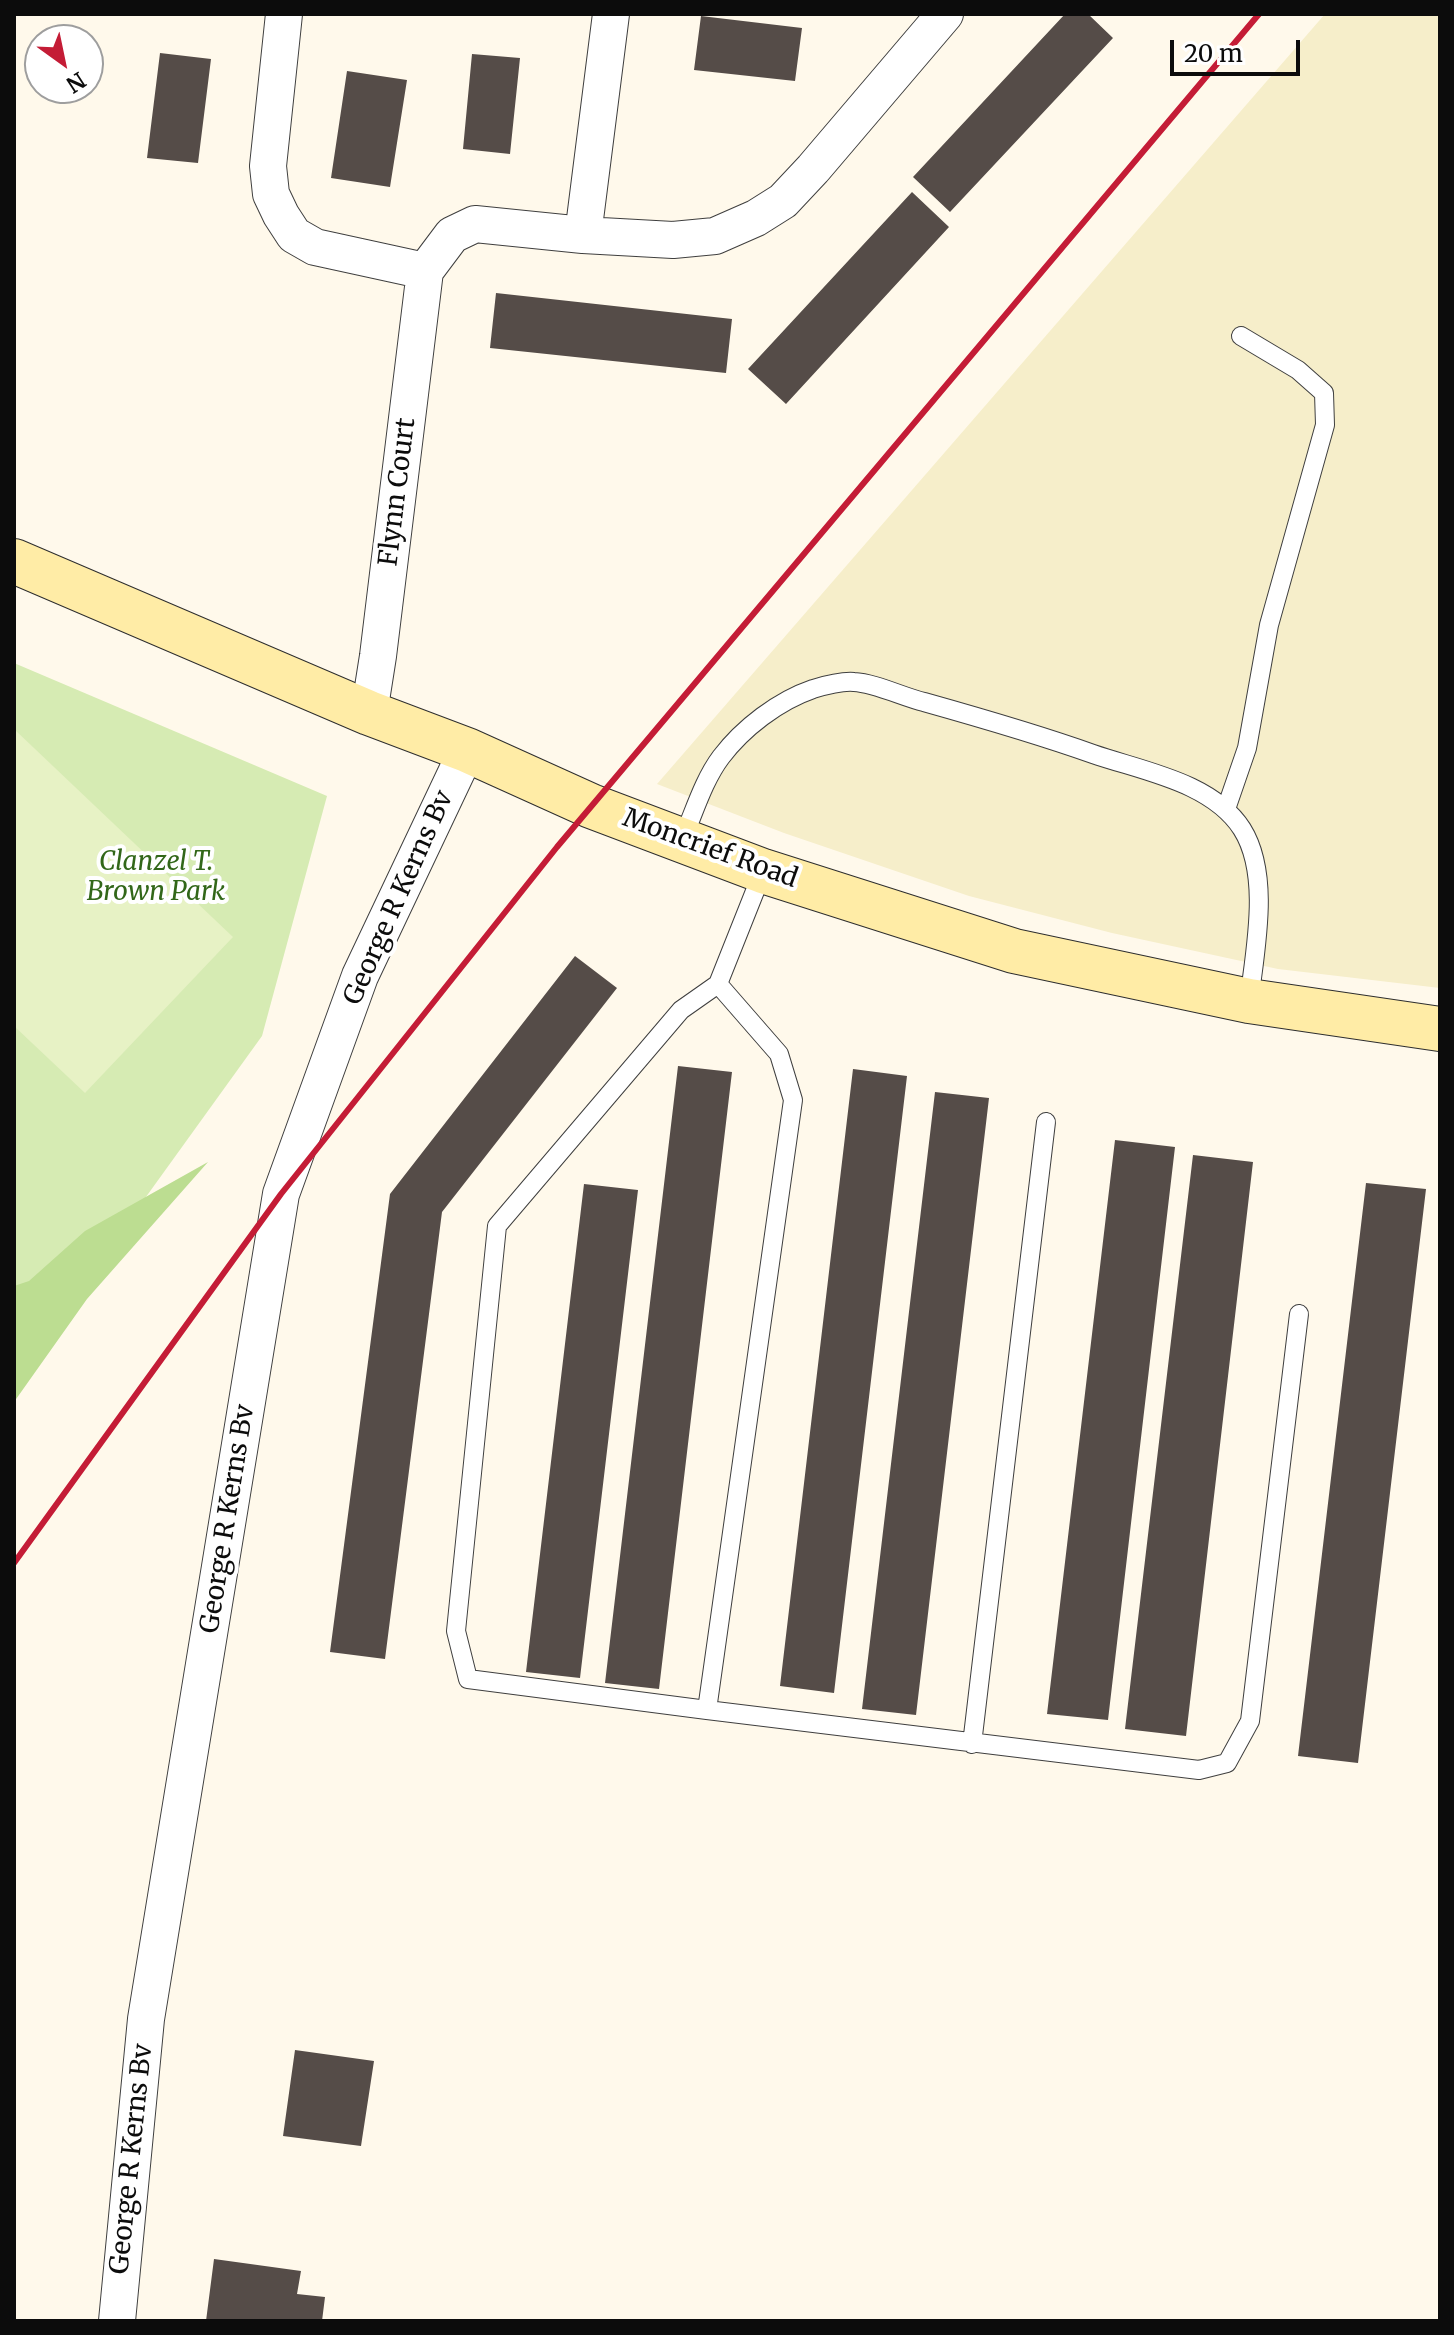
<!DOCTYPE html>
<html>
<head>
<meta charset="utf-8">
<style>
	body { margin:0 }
	#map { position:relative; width:1454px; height:2335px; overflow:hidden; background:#fff9eb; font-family:Merriweather,serif }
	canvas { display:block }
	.frame { position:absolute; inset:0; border:16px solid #0c0c0c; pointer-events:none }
	.north { position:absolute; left:24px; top:24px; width:80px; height:80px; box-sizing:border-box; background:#fff; border:2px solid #9e9e9e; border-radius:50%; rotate:147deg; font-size:22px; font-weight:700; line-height:32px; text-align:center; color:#0c0c0c }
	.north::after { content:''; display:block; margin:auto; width:28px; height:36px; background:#c41c36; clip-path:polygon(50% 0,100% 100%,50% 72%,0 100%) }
	.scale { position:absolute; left:1170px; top:40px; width:130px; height:36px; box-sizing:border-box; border:4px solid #0c0c0c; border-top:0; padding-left:10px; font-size:24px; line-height:28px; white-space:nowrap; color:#0c0c0c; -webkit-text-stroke:6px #fff; paint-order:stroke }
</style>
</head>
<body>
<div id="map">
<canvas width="1454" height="2335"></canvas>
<div class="frame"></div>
<div class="north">N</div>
<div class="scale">20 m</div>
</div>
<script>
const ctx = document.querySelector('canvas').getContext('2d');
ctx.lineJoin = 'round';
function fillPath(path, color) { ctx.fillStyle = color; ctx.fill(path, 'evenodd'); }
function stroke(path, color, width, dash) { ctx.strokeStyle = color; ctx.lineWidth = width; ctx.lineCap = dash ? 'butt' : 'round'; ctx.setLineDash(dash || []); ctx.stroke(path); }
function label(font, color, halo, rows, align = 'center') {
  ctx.font = font + ' Merriweather,serif'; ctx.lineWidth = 8; ctx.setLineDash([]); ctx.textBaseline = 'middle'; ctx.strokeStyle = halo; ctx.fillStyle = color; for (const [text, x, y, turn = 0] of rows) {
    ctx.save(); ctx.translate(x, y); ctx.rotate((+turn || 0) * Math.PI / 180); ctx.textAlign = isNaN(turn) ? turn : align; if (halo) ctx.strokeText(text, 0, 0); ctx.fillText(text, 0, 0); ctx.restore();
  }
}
fillPath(new Path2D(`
	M1325,14H1440V988L1278,969L1112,933L969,896L784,833L657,784Z`), '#f6eeca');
fillPath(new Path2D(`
	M14,663L327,796L262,1036L14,1380Z`), '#d6ebb3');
fillPath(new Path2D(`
	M208,1162L87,1299L14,1402V1286L29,1281L85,1231Z`), '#bcdd91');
fillPath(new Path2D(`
	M14,729L233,937L85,1093L14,1026Z`), '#e7f2c5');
fillPath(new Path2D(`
	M1065,14H1088L1113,38L950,212L913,177Z
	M701,16L802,28L795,81L694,70Z
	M160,53L211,59L198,163L147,158Z
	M472,54L520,58L510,154L463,149Z
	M347,71L407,80L390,187L331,178Z
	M912,192L949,227L786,404L748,369Z
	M496,293L732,319L726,373L490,348Z
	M575,956L617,988L442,1212L385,1659L330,1652L390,1194Z
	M678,1066L732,1072L659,1689L605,1683Z
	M853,1069L907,1076L834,1693L780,1686Z
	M935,1092L989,1098L916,1715L862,1709Z
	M1115,1140L1175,1147L1108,1720L1047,1714Z
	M1193,1155L1253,1162L1186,1736L1125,1729Z
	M1366,1183L1426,1189L1358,1763L1298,1756Z
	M584,1184L638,1190L580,1678L526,1672Z
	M295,2050L374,2061L361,2146L283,2136Z
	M214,2259L301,2271L297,2294L325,2297L322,2321H206Z`), '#554c48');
const lane = new Path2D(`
	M1226,809L1247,748L1269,625L1325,425L1324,393L1298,370L1241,336
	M682,840C694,813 703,781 721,757C743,728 778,701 813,689C823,686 843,681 854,682C875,683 903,697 924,702C981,718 1037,734 1093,754C1142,771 1212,782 1242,829C1271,875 1255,950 1249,1001
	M763,871L718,984L779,1054L793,1100L707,1710L1199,1770L1227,1763L1250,1721L1299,1314
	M707,1710L468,1679L456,1631L497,1226L681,1010L718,984
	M972,1744L1046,1122`);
const street = new Path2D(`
	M284,14L268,166L271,194L281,215L294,235L315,247L425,271
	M583,235L611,14
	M369,713L378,656L425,271L452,235L475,224L583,235L673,240L715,236L756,218L783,201L813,169L945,14
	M117,2321L146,2019L281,1194L360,976L467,750`);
const secondary = new Path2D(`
	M14,561L369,713L467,750L591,806L763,871L1014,951L1249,1001L1440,1029`);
stroke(lane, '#3f3f3f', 20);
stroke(street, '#3f3f3f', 38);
stroke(secondary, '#2e2e2e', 46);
stroke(lane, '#fff', 18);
stroke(street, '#fff', 36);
stroke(secondary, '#ffeca6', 44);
stroke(new Path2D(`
	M14,1563L281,1194L557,847L1259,14`), '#c41c36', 6);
label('26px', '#0c0c0c', '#fff', [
	["Flynn Court",398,492,-83],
	["Moncrief Road",710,849,20],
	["George R Kerns Bv",399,898,-66],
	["George R Kerns Bv",228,1519,-81],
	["George R Kerns Bv",132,2159,-84]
]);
label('italic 26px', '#326719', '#fff', [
	["Clanzel T.",156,863],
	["Brown Park",156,893]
]);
</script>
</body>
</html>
